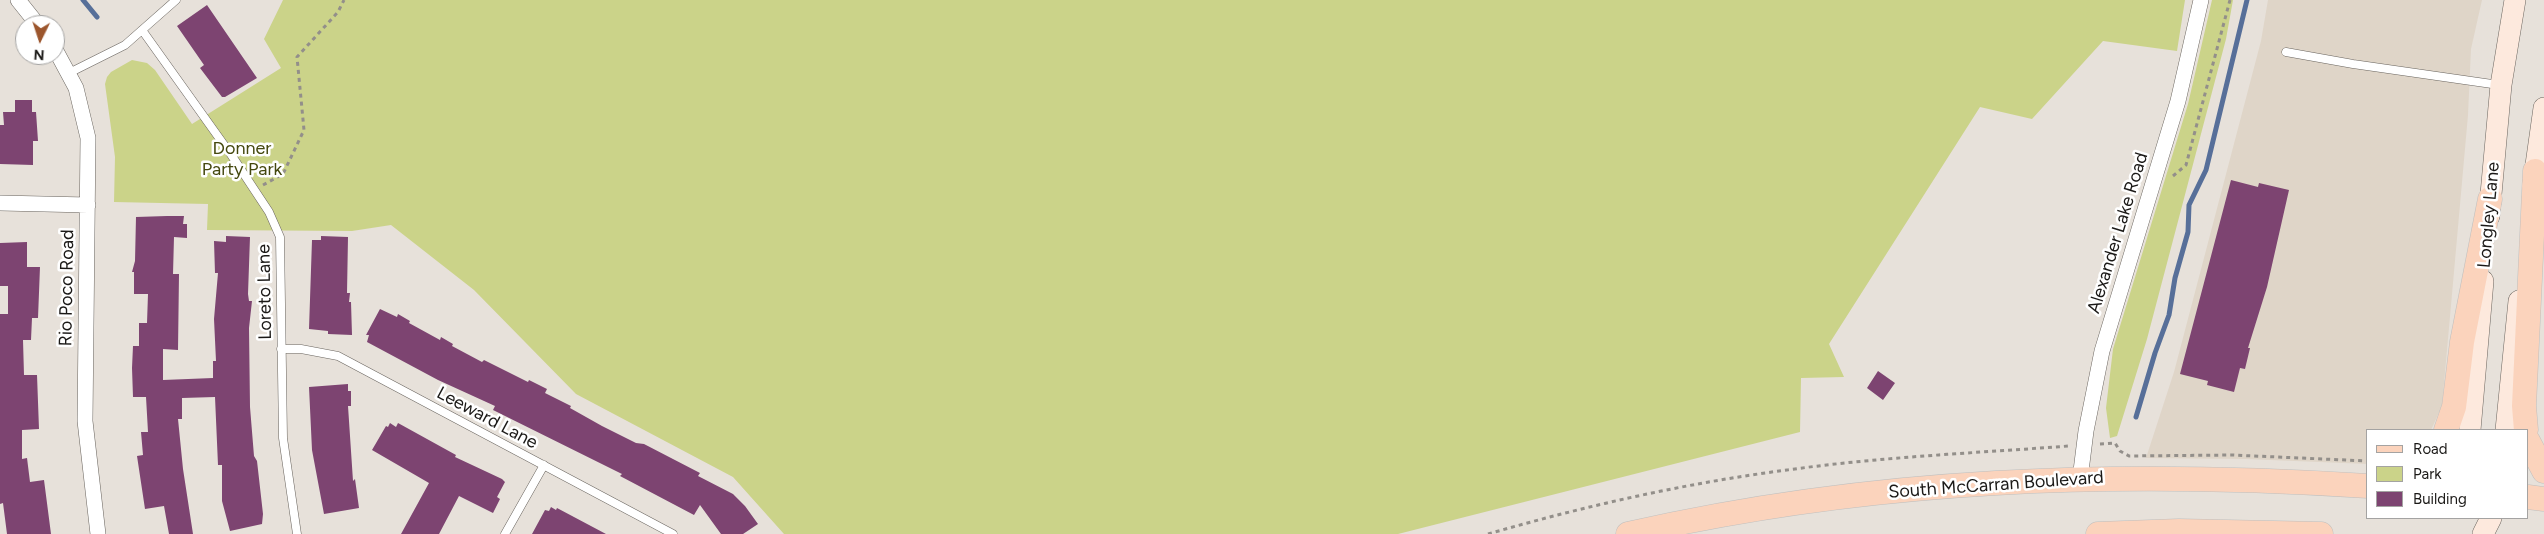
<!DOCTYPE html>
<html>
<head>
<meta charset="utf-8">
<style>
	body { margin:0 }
	#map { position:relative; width:2544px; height:534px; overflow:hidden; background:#e7e1da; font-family:Figtree,sans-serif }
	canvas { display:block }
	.legend { position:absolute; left:2366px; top:429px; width:162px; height:90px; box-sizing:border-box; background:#fff; border:1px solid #a4a3a2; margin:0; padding:6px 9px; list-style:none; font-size:15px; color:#1b1917 }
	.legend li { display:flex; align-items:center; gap:10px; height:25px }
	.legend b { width:25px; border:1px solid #a4a3a2 }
	.north { position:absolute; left:15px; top:15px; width:50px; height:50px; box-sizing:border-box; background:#fff; border:1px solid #a4a3a2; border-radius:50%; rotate:184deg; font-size:14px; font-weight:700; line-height:20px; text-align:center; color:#1b1917 }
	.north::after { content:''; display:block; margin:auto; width:18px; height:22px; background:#9c562d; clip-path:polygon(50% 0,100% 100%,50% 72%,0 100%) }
</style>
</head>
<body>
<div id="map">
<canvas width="2544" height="534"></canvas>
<ul class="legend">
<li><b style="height:6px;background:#fbd3bc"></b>Road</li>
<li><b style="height:14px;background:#cbd389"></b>Park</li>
<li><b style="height:14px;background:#7d4471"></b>Building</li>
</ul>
<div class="north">N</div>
</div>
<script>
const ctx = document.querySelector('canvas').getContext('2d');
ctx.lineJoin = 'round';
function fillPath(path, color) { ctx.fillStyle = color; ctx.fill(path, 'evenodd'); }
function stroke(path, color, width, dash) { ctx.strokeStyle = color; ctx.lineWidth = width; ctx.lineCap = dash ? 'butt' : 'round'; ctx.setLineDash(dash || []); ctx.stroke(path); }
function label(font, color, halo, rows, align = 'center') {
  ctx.font = font + ' Figtree,sans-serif'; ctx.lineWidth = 5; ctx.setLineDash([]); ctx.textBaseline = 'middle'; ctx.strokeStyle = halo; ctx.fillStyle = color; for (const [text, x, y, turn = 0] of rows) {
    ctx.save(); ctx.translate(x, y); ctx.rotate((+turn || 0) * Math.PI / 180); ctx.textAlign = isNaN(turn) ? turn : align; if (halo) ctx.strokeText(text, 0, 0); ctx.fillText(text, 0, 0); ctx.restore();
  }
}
fillPath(new Path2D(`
	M2268,0H2482L2471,49L2468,115L2442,406L2431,430H2368V464L2246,459L2146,458L2174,372L2261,41Z`), '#dfd5c8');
fillPath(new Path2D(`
	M283,0H2185L2177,51L2103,41L2032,119L1980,107L1829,344L1844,377L1801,378L1800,432L1398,534H784L733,477L576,394L474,290L391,225L352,231L207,230L208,204L114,202L115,157L105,84L107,77L111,72L132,60L147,63L155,70L192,124L281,68L264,39Z
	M2212,0H2233L2226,39L2147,339L2117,436L2110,438L2106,408L2113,349L2188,104Z`), '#cbd389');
stroke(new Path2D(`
	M83,0L97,17
	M2136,417L2155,353L2169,315L2175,278L2188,232L2189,205L2206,170L2247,0`), '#576f99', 5);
fillPath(new Path2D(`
	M207,5L257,78L225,97H222L200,68L204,65L177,26Z
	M15,100H32V112H36L38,141H33V165L0,164V125H4L3,112H15Z
	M2231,180L2258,187L2259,183L2289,190L2267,287L2248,348H2250L2245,369L2240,368L2234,392L2207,385L2208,381L2180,374Z
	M167,216H184L183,224H187V238L174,237L173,274H179L178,350L163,349V380L213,378V361H216L214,319L218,273H215L214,241L226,242V236L250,237L248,294L249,301H252L249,328L250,407L254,456L257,461L263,514L262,524L230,531L222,501V465H218L215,397L182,398V419H178L183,469L193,534H169L164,506L145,509L137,456L143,455L141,432H148L146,397H133L132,368L133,346H139V323H147L148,294H134V272H132L135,261L136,217Z
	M321,236L348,237L347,293H350L349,302H351L352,335L328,334V331L309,329L312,240H321Z
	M27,242V267H40L38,318H32L31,340H23L24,375H37L39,429L22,430V459L27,458L30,482L44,480L51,534H7L3,503L0,504V314H8V286H0V243Z
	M380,309L397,317L398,314L410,321L409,323L440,340L441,337L453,344L452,346L482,362L484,360L528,382L529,380L547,389L545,393L571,406L570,408L602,426L636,443L644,444L700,473L698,476L733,494L745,506L758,524L743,534H721L700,505L694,515L620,476L622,474L493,410L495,406L438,380L367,342L369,335H366Z
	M1878,371L1895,383L1883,400L1867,388Z
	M348,384V391H351V406H348L353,481L355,479L359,508L324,514L312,450L309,387Z
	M390,423L396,427L398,423L456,455L455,457L502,479L505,482L497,497L500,499L493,513L459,496L439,534H401L429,483L372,450L386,426L388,427Z
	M551,507L556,510L557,508L606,534H532L545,510L549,511Z`), '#7d4471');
const lane = new Path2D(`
	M142,30L232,156L269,212L280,237L283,438L297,534
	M2286,52L2353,64L2499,85
	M69,73L125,45L176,0
	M281,349H301L338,356L673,534
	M505,534L544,465`);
const street = new Path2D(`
	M18,0L38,25
	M55,49L76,88L88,138L85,421L98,534
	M0,203L88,205
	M2080,479L2086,431L2102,351L2178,101L2201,0`);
const secondary = new Path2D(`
	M2533,186L2544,108
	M2489,216L2501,85L2515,0
	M2470,430L2483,281
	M2506,430L2519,301
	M2483,534L2491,518`);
const primary = new Path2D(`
	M2446,430L2454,407L2462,342L2490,199
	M2526,430L2524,406L2535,171
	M2528,441L2544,471
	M2528,497L2544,499
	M1628,534C1874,478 2116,470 2368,486
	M2098,534L2179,531L2321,534`);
stroke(lane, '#69645e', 9);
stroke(street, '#69645e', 16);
stroke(secondary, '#69645e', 22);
stroke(primary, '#bfbfbe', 25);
stroke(new Path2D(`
	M2173,176L2186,165L2230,0
	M263,185L283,174L304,130L297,57L338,12L344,0
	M2100,444L2115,443L2120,451L2129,456L2232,455L2368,461
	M1488,534C1585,506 1686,483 1787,470C1880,457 1975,453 2069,446`), '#938f8a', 3, [4, 4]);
stroke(lane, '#fff', 8);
stroke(street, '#fff', 15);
stroke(secondary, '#fde9dd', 21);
stroke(primary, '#fbd3bc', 24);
label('18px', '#44480e', '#fff', [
	["Donner",242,149],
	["Party Park",242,170]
]);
label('18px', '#1b1917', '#fff', [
	["Longley Lane",2489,215,-85],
	["Alexander Lake Road",2118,233,-73],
	["Rio Poco Road",67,288,-89],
	["Loreto Lane",265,292,-91],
	["Leeward Lane",487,418,28],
	["South McCarran Boulevard",1996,485,-4]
]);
</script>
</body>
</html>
